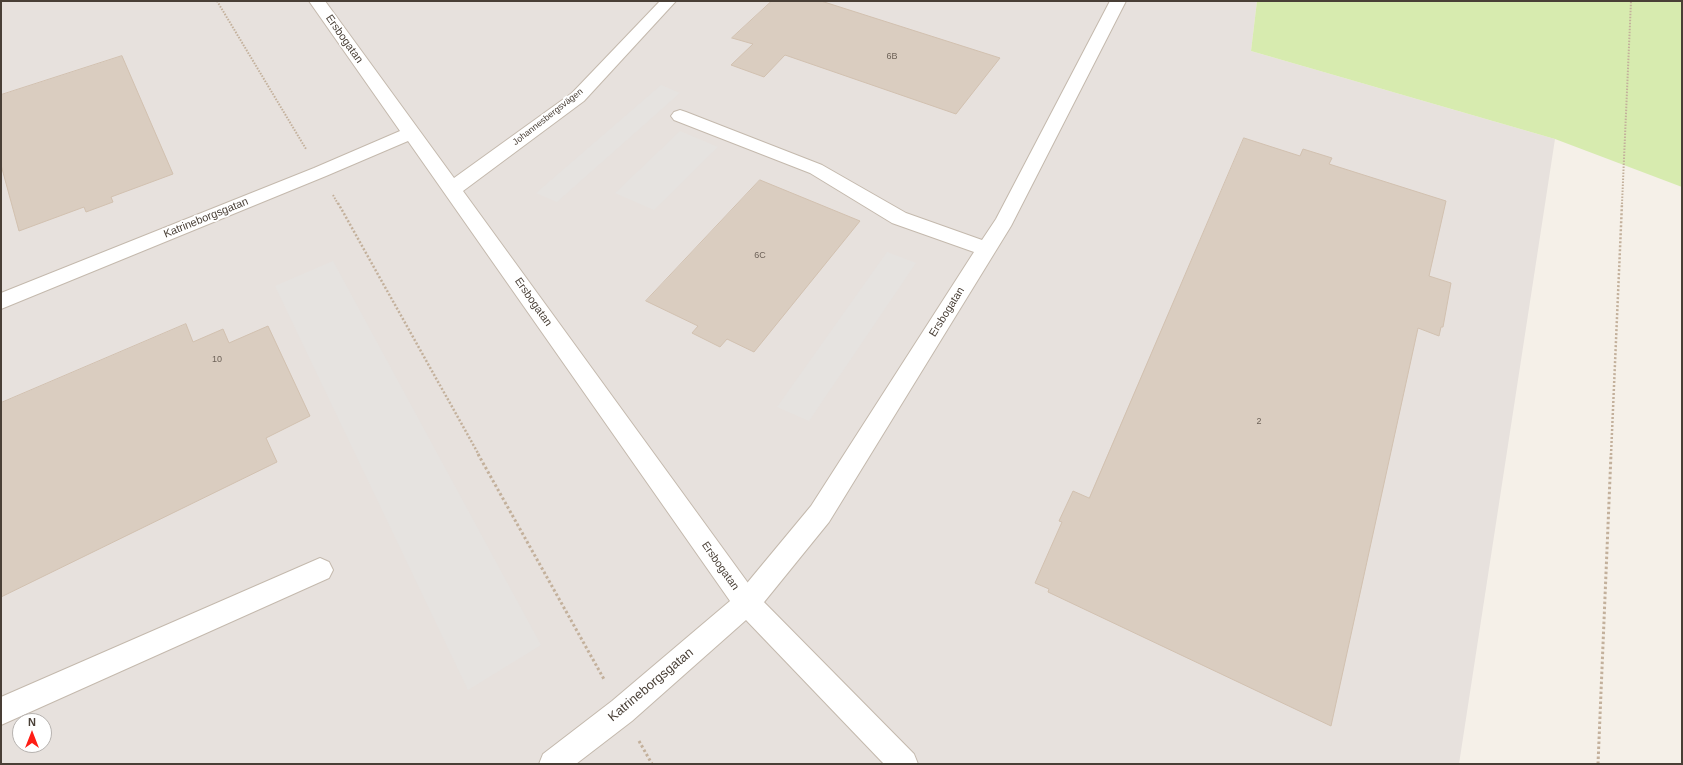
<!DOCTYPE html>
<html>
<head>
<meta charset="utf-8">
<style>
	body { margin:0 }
	#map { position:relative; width:1683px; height:765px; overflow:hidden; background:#f5f0e8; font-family:Arial,sans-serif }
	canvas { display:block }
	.frame { position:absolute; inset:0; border:2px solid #493f36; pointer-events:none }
	.north { position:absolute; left:12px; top:713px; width:40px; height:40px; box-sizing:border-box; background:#fff; border:1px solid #b6b2af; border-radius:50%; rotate:0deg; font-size:11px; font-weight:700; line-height:16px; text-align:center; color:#493f36 }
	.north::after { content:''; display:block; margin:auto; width:14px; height:18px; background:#ff1d15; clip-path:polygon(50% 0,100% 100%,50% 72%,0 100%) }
</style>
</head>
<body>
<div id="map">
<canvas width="1683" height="765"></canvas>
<div class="frame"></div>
<div class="north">N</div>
</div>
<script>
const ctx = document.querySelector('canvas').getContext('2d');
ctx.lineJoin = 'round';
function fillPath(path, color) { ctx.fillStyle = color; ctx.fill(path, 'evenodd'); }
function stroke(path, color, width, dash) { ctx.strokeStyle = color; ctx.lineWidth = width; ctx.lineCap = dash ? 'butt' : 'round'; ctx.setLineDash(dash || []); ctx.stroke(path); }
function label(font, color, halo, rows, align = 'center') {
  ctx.font = font + ' Arial,sans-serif'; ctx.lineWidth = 4; ctx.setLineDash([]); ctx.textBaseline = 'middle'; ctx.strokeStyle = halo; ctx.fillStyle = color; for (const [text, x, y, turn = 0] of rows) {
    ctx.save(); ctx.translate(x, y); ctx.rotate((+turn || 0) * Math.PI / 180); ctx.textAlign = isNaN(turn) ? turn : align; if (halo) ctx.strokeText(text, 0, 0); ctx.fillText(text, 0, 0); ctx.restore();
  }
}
fillPath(new Path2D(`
	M1,1H1257L1251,51L1555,139L1459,764H1ZM20,721H44V745H20Z`), '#e7e1dd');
fillPath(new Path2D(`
	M1257,1H1682V187L1555,139L1251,51Z`), '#d7ebaf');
fillPath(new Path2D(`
	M661,85L680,93L557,202L536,193Z
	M680,131L718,147L654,210L615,193Z
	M887,252L916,263L809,421L777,407Z
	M333,261L541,645L468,690L275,286Z`), '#e6e3e0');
const building = new Path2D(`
	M772,1H821L1000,58L956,114L785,55L764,77L731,65L753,44L732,38Z
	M122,56L173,174L111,197L113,202L86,212L84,207L19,231L1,165V95Z
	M1244,138L1300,156L1303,149L1332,158L1329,164L1446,201L1429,276L1451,283L1443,327H1441L1439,336L1418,328L1331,726L1048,592L1049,589L1035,583L1062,522L1059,521L1073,491L1089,498Z
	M760,180L860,221L754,352L727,339L720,347L692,333L698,326L646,301Z
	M186,324L193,342L223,329L229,343L268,326L310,416L266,438L277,462L1,597V403Z`);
fillPath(building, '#dacdc0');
stroke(building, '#d2c1b0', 1);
const service = new Path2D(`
	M1110,1H1126L1011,226L829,522L756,612L747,615L738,612L734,603L738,594L811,506L974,252L892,223L810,173L674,120L671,116L674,112L680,110L686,112L822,165L906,213L982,240L996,219Z
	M320,558L329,562L333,570L329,578L1,725V697Z`);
const minor = new Path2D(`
	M309,1H325L454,178L572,93L660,1H676L584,101L463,191L756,594L914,754L918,764H884L746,620L632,721L576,764H539L543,754L612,701L730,601L408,141L326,176L1,309V293L314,168L400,131Z`);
stroke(service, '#c4b9ad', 2);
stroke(minor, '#c4b9ad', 2);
stroke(new Path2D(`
	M217,1L306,149
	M333,195L338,204
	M1622,204L1631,1`), '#c3b09b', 2, [1.5, 1.5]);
stroke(new Path2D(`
	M338,203L479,455
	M1611,455L1622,203`), '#c3b09b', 2.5, [2, 2]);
stroke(new Path2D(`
	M478,454L605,681
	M639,741L652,764
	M1598,764L1611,454`), '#c3b09b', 3, [2.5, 2.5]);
fillPath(service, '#fff');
fillPath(minor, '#fff');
label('9px', '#6d6258', null, [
	["6B",892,57],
	["6C",760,256],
	["10",217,360],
	["2",1259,422]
]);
label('9px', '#493f36', '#fff', [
	["Johannesbergsvägen",548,117,-38]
]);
label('11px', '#493f36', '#fff', [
	["Ersbogatan",344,39,55],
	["Katrineborgsgatan",206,218,-22],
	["Ersbogatan",533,302,55],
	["Ersbogatan",947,312,-58],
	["Ersbogatan",720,566,55]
]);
label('13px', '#493f36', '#fff', [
	["Katrineborgsgatan",651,685,-40]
]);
</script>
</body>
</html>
